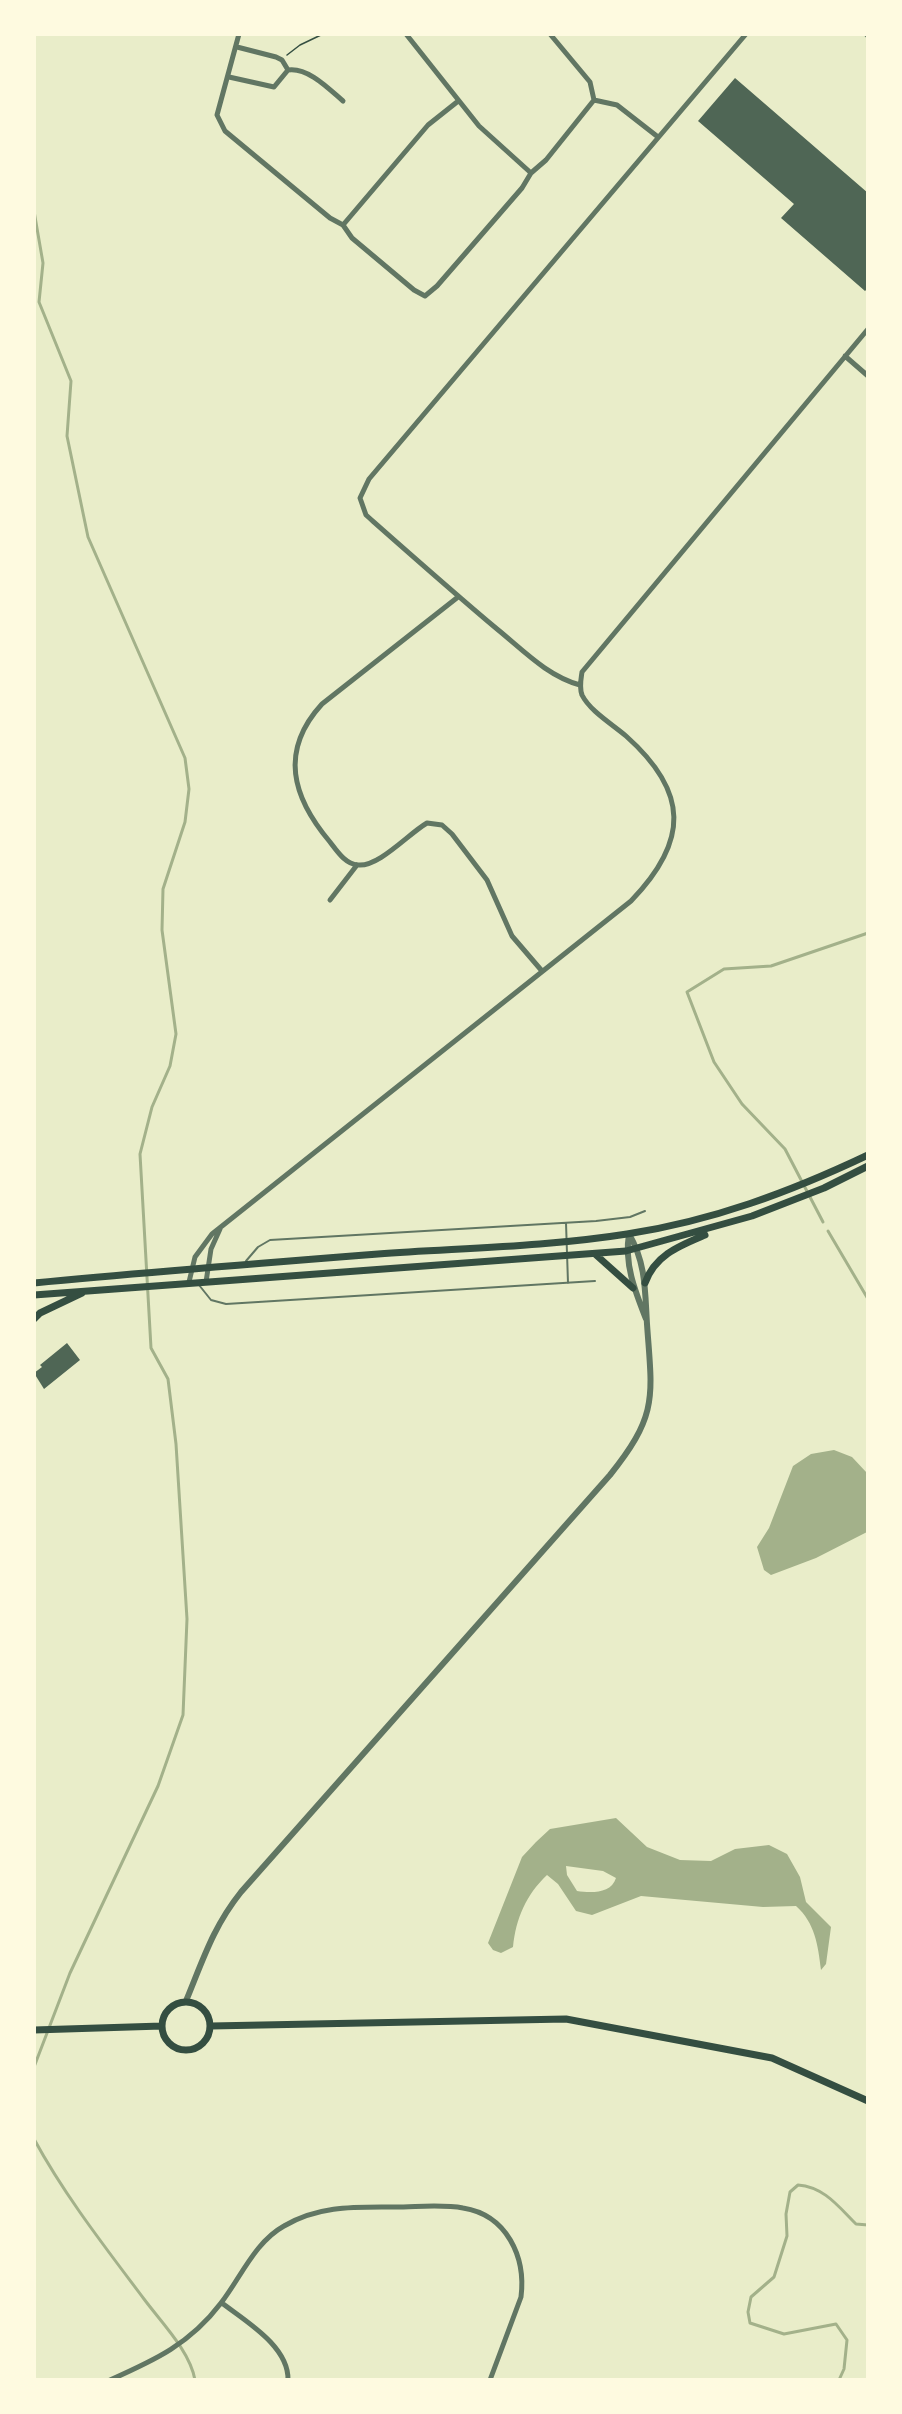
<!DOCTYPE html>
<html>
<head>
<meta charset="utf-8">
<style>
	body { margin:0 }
	#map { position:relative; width:902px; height:2414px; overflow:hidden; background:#e9edc9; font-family:"Roboto Serif",serif }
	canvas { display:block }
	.frame { position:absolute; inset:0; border:36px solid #fefae0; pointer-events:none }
</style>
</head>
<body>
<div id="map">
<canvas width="902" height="2414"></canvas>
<div class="frame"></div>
</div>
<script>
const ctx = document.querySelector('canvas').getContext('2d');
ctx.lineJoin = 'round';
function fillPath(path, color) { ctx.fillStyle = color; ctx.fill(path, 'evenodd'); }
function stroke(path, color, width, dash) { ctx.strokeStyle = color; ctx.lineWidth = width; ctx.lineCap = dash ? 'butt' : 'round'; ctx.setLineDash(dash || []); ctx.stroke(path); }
fillPath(new Path2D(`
	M834,1450L852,1457L867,1473V1532L816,1558L771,1575L764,1570L757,1547L769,1528L793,1466L811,1454Z
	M616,1818L647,1847L680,1860L711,1861L735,1849L769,1845L787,1854L800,1877L806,1902L831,1927L826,1964L821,1970C818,1945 815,1923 796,1906L763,1907L641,1896L592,1915L576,1911L558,1884L547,1875C526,1895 516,1918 513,1947L501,1953L493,1950L488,1943L522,1857L536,1842L550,1829ZM566,1866L603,1871L616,1878C611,1894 591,1893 577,1891L567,1875Z`), '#a3b18a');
stroke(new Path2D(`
	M34,211L43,263L39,302L71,381L67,436L88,537L185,758L189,789L185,822L163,889L162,930L176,1034L170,1066L152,1107L140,1154L151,1348L168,1379L176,1444L187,1619L183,1715L158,1786L70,1973L34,2067
	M823,1222L785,1149L742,1104L714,1062L687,992L724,969L771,966L868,933
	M828,1231L868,1299
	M34,2139C65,2196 105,2247 144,2299C161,2322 190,2351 195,2380
	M839,2380L844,2369L847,2340L836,2324L784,2334L750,2323L748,2312L751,2297L774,2277L787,2236L786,2214L790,2192L798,2185C824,2187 838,2206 856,2224L868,2225`), '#a3b18a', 3);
fillPath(new Path2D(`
	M735,78L868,193V288L865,291L781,218L794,204L698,121Z
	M67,1343L80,1360L44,1389L34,1373L42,1367L40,1365Z`), '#4f6655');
stroke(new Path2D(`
	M287,55L300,45L323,34`), '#344e41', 1.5);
stroke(new Path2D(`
	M566,1223L568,1283
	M246,1261L258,1247L270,1240L596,1221L630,1217L645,1211
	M199,1285L211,1300L226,1304L595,1281`), '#617663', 2);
stroke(new Path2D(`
	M239,34L217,115L225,131L330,218L343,225L352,238L414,290L425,296L437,286L522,188L531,173L546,160L594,100L590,82L550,34
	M406,34L479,126L531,173
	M866,34L868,36
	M288,70C308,67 329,89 343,101
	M229,77L274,87L288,70L282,60L276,57L237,47
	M594,100L617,105L658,137
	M343,225L428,125L457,102
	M845,356L868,376
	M458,597L322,704C279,751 292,797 330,842C337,851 345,864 358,865C379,867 408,834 427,823L442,825L452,834L487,880L512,936L542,971
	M580,685C547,676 523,650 497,629C453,592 409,553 366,515L360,498L369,479L746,34
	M330,900L357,865
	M189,1282L195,1257L212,1234L631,901C689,841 689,792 626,736C612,724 590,711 582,695C579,687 581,679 582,672L868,329
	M206,1282L211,1249L220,1229
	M222,2303C245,2321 289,2346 288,2380
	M110,2380C155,2360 190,2344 221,2303C241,2277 255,2242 284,2226C319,2205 356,2207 395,2207C417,2207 442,2204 463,2208C507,2215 526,2257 521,2297L490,2380`), '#617663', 5);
stroke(new Path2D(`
	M629,1234C624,1264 635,1291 646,1319
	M186,2001C203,1960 213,1927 241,1892L610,1475C659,1414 652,1396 647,1324C645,1291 646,1263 629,1234`), '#617663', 6);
stroke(new Path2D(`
	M595,1254L633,1288
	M34,1283C149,1272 264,1263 378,1254C461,1248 545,1247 627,1234C712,1221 790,1192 868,1155
	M645,1283C655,1255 679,1246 705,1235
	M34,1295L626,1251L752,1216L824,1188L868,1166
	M34,1319L40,1313L82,1293
	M162 2026a24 24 0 1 1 48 0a24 24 0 1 1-48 0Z
	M211,2026L566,2019L772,2058L868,2101
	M34,2030L162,2026`), '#344e41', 7);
</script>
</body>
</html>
